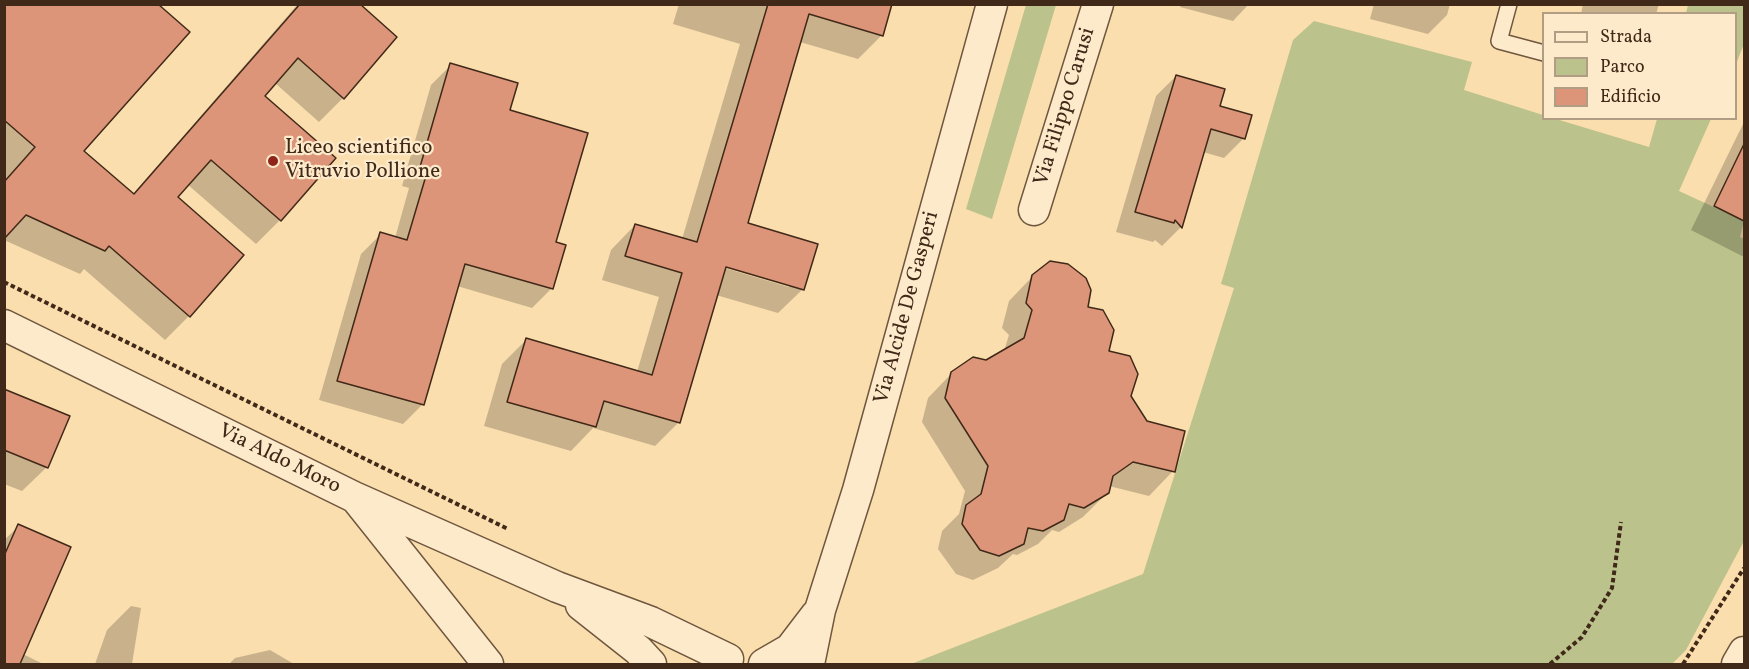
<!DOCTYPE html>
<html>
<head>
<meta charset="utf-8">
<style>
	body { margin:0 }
	#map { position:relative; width:1749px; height:669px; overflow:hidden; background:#fbdeae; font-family:Vollkorn,serif }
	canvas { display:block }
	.frame { position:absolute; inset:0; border:6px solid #402918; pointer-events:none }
	.legend { position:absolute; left:1542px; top:12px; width:195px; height:108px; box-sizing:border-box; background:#fceaca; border:2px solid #b19d83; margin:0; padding:8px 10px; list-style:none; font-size:18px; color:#402918 }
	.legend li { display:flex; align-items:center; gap:12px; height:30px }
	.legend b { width:30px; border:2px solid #b19d83 }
</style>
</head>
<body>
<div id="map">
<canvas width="1749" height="669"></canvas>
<div class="frame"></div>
<ul class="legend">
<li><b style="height:8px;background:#fceaca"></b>Strada</li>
<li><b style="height:16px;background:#bcc28c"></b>Parco</li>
<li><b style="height:16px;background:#dd9579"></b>Edificio</li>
</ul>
</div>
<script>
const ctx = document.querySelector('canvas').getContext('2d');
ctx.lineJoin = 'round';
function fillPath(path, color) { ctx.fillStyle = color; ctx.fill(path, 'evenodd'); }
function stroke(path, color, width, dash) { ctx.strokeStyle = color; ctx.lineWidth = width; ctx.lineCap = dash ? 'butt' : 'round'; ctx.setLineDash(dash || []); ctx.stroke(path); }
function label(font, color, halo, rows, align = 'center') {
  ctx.font = font + ' Vollkorn,serif'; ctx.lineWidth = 4.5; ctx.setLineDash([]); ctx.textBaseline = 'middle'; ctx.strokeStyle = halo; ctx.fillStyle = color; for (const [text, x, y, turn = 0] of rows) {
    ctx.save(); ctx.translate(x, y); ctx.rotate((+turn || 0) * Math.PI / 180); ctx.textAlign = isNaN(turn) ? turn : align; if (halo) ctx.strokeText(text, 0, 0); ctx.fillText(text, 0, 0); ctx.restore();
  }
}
fillPath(new Path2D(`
	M1026,5H1056L992,219L966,209Z
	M1688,5H1744V44L1736,64V14L1686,13Z
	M1314,21L1472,62L1464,90L1543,115L1544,118L1556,119L1649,147L1657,119H1711L1679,191L1744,221L1740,237L1744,239V541L1686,650L1672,664H911L1143,574L1234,288L1221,284L1293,40Z`), '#bcc28c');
fillPath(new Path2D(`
	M4,4L82,151L132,195L298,4H357L343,98L319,122L275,83L263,96L334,158L280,220L256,244L187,184L176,197L189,316L165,340L84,269L80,274L4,240Z
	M679,4H891L882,35L858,59L800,42L746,224L803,289L778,313L716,295L679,422L655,446L593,428L571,451L484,426L502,364L526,340L637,372L659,297L602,280L611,250L635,225L682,239L740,44L673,24ZM719,263L789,284V287L718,266Z
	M1181,4H1249L1233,21L1180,7Z
	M1374,4H1450L1447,15L1428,34L1370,19Z
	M1583,4H1659L1656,14H1581Z
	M451,65L508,111L555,243L552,288L532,308L457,286L422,405L403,424L319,400L361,254L381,234L395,238L409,188L402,186L431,85Z
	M1176,76L1219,107L1244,138L1224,158L1203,152L1181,227L1162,246L1155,240L1153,242L1116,232L1156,96Z
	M1744,122V257L1691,230Z
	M1033,276L1086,308L1130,396L1173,471L1149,496L1109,486L1108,492L1083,517L1059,532L1052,530L1038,544L1017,555L1013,554L998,568L973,580L956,574L938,549L942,531L959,514L965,491L922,422L928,398L952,373L986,362L1004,351L1009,335L1002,328L1009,301Z
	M4,390L47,467L22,491L4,484Z
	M19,526L23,654L43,664H4V540Z
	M131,606L141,608L132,664H95L107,630Z
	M270,650L294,664H229L235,658Z`), '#0003');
const building = new Path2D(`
	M4,4H158L190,32L84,151L134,194L300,4H360L397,37L344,99L298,58L265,96L336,158L281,221L211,160L178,197L244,255L190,317L109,246L105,251L26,215L4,239V182L35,147L4,120Z
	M768,4H892L883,36L809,14L748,223L818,244L804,290L726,267L680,423L604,401L596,427L507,402L526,338L652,375L682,273L625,256L635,224L697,242Z
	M450,63L518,83L510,110L588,133L556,242L566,245L553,289L465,264L424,405L337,381L380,232L407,240L428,169L420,167Z
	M1176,75L1225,89L1220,106L1252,115L1245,139L1211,129L1182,228L1175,220L1174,223L1135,212Z
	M1744,144V221L1714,206Z
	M1050,261L1068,264L1086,278L1091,290L1088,307L1103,310L1114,330L1109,351L1130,356L1138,374L1131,396L1147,421L1185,431L1175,472L1133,462L1113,476L1109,493L1084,508L1069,504L1064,520L1043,531L1028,528L1024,544L999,556L980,550L962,524L966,505L981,494L988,466L945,398L951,372L973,357L986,360L1024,338L1032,310L1026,303L1032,275Z
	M4,389L70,416L48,468L4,450Z
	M18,524L71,547L20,664H4V556Z`);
fillPath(building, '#dd9579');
stroke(building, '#402918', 1.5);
const service = new Path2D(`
	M1509,4L1499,41L1544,53`);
const minor = new Path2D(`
	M1034,210L1098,4
	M4,325L354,497L557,587L651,622L728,659
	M358,501L488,664
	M581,605L638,650L651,664
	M764,664L790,649L816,615
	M809,664L820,610L858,490L992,4
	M1737,664L1744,652`);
stroke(service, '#6f563e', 18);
stroke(minor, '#6f563e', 33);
stroke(new Path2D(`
	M4,282L508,529
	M1550,664L1582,637L1612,588L1621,522
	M1683,664L1744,568`), '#402918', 4, [4.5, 3]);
stroke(service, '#fceaca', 15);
stroke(minor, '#fceaca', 30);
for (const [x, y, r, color] of [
	[273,161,6,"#8f2418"]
]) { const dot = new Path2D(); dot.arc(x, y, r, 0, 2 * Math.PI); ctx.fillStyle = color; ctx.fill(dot); stroke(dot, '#fceaca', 2); }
label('21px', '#402918', '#fceaca', [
	["Via Filippo Carusi",1066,107,-73],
	["Via Alcide De Gasperi",908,308,-75],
	["Via Aldo Moro",279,460,26]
]);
label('21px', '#402918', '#fceaca', [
	["Liceo scientifico",285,149],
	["Vitruvio Pollione",285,173]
], 'left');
</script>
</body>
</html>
